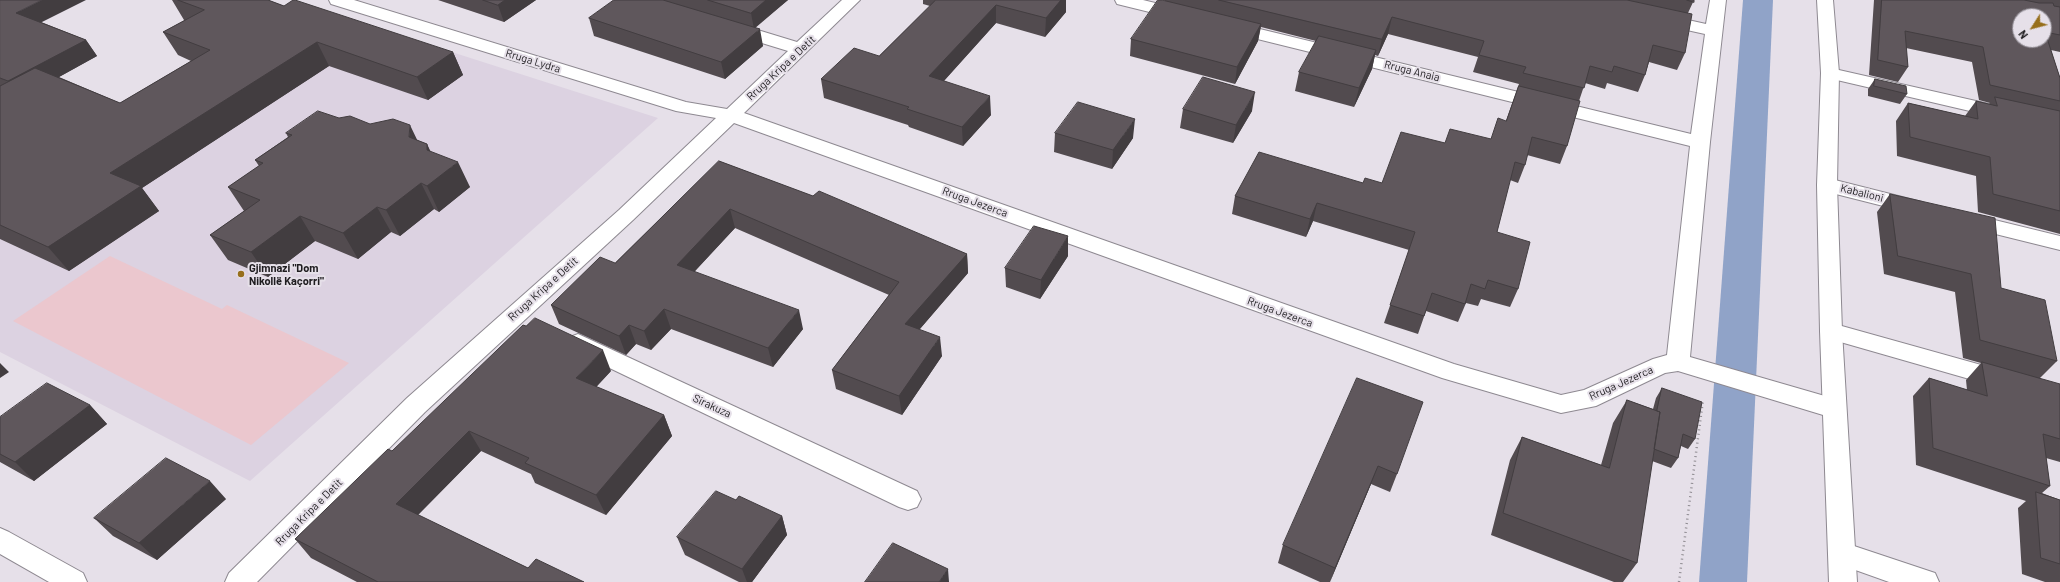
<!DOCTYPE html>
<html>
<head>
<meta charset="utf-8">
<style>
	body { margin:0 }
	#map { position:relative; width:2060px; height:582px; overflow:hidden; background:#e6e0e9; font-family:Barlow,sans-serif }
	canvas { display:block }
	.north { position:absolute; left:2012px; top:8px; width:40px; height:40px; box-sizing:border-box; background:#e6e0e9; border:1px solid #969299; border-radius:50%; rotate:234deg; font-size:11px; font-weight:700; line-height:16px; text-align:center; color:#1f1d20 }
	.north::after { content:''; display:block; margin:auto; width:14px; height:18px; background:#976f1b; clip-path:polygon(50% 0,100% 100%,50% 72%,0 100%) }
</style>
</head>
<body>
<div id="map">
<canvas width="2060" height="582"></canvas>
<div class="north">N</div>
</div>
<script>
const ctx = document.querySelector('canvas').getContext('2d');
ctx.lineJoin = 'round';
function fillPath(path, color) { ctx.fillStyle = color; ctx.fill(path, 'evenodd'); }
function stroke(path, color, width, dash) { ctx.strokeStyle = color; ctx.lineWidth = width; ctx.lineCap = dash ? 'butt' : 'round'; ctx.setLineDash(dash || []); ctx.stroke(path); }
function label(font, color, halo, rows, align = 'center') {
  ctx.font = font + ' Barlow,sans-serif'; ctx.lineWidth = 4; ctx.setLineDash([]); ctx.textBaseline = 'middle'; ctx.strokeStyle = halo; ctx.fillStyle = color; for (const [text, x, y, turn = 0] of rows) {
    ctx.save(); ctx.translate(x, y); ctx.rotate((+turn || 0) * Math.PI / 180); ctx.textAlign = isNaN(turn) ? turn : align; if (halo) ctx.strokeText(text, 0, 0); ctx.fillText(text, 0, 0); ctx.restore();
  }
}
fillPath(new Path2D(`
	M311,7L658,118L250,481L0,352V195Z`), '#dcd2e1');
fillPath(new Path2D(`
	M110,256L222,309L227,305L349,363L251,445L13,321Z`), '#ebc7ce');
fillPath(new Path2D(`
	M1743,0H1773L1747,582H1699Z`), '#90a3c8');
const street = new Path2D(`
	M329,0H354L686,102L727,109L788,51L726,32L723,28L726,24L732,23L738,24L797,42L842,0H860L744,113L1454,364L1561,395L1584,390L1653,359L1667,355L1690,146L1225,31L1222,27L1225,23L1231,22L1691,134L1705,34L1655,23L1653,19L1655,15L1661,14L1706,24L1710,0H1726L1710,142L1690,357L1842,401L1845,408L1842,415L1833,418L1678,371L1665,373L1596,406L1561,413L1442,378L734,123L633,220L425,412L257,582H225L229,573L407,398L619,210L716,118L676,111L331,4Z
	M1115,0H1143L1188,11L1190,15L1188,19L1182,20L1117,4Z
	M1830,68L2060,120V132L1824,77L1821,73L1824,69Z
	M1827,178L1922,202L1925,207L1922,212L1915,214L1820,190L1817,185L1820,180Z
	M1966,213L2060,236V250L1959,225L1956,220L1959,215Z
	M1831,323L2060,387V405L1823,337L1820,331L1823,325Z
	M578,334L917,491L921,499L917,507L908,510L899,507L570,349L567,343L570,337Z
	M0,528L9,532L83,573L87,582H49L0,554Z
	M1842,542L1935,573L1939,582H1889L1833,562L1829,554L1833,546Z`);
const secondary = new Path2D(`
	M1817,0H1833L1839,73L1837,185L1842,331L1857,582H1829L1820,331L1817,185L1821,73Z`);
stroke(street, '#8e8991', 2);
stroke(secondary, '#8e8991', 2);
stroke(new Path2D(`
	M1679,582L1703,400`), '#8f8b91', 2.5, [1, 3.5]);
fillPath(street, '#fff');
fillPath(secondary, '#fff');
fillPath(new Path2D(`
	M0,0L41,22L86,40L97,56L59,77L120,103L191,61L178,55L163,32L185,20H184L172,0H268L284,6L453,52L463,75L428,100L329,66L142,188L159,211L69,271L0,239Z
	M438,0H536L504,22Z
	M614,0H788L755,27L763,46L725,79L594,36L589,18Z
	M923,0H1066V12L1045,37L996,23L944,81L991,115L963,146L909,127L908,125L824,98L821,79L879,56L930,6L923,4Z
	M1165,0H1694L1688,13L1685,53L1677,70L1649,62L1645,75L1638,92L1607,83L1605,89L1585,83L1579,101L1567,146L1560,164L1527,155L1525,165L1518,183L1510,180L1497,232L1518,289L1510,307L1481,299L1478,306L1466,303L1458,322L1426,311L1418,334L1384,323L1409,250L1313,221L1306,237L1232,214L1235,196L1363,183H1382L1445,143L1491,139L1506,121L1519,84L1473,72L1478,57L1388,34L1378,56L1375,55L1372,69L1354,107L1295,91L1299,72L1316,41L1261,27L1258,41L1235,84L1130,56L1131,39L1165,1Z
	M1874,0H2060V52L2051,50L2060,78V234L1978,212L1976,176L1897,156L1896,121L1908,103L1965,116L1976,101L1989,104L1990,103L1979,100L1972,62L1906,48L1908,67L1898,82L1869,75Z
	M1875,79L1907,94L1900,104L1868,96V89Z
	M1183,109L1252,111L1233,143L1180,128Z
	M339,118L417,140L427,144L430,152L470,187L439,212L434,209L400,236L391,232L358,259L315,241L268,277L228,260L210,235L244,211L228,187L259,166L255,160L288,137L286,133Z
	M1055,133L1133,138L1112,169L1054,152Z
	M719,161L967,254L968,273L919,330L942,356L902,415L836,389L832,370L889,295L735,228L694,272L803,329L773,367L671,329L651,350L636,344L626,355L559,324L551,305L615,263Z
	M1890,194L2001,288L2057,361L2040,378L2060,439V462L2046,458L2050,486L2042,493L2060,500V582H2045L2022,574L2018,508L2026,501L1916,465L1913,396L1929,378L1967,390L1966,380L1981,363L1963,358L1955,292L1884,274L1877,212Z
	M1068,256L1040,299L1006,287L1005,268Z
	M611,371L596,387L664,415L672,436L606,515L535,483L531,474L481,451L418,515L528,568L584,582H357L311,558L295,539L392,451Z
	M1357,378L1397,474L1390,492L1371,484L1330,582H1320L1278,563L1283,545Z
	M1662,388L1695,439L1688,449L1681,446L1678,458L1671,468L1652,461L1637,563L1623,582H1614L1491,535L1510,460L1522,437L1601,465L1613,423L1627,400L1653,409L1656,398Z
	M90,405L107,424L34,481L0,462V417Z
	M226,499L157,560L113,536L94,518Z
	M736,500L782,516L787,535L752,582H739L685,555L677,537Z`), '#524b4f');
fillPath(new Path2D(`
	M42,0H86L28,29L16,13Z
	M505,0H536L504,22L498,5Z
	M766,0H788L754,29L751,13Z
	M1061,0H1066V12L1045,37L1046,18Z
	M996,5V23L931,95L929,76Z
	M1392,17L1388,34L1378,56L1382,39Z
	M1261,24L1258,41L1235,84L1237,67Z
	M760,29L763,46L725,79L721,62Z
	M86,40L97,56L21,98L8,81Z
	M317,42L329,66L142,188L159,211L69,271L48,247L110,173Z
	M1376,50L1372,69L1354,107L1359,88Z
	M453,52L463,75L428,100L417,77Z
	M1255,92L1252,111L1233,143L1236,125Z
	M990,96L991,115L963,146L962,127Z
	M1135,119L1133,138L1112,169L1113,150Z
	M410,125L422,150L409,137Z
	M427,144L439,169L427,150Z
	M458,162L470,187L439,212L427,186Z
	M421,183L434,209L400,236L386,210Z
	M1317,203L1313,221L1306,237L1310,219Z
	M377,207L391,232L358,259L343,233Z
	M730,209L735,228L683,284L677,265Z
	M300,216L315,241L268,277L251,252Z
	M1068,236V256L1040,299L1041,280Z
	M967,254L968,273L907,344L905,324Z
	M664,309L671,329L651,350L644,331Z
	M799,310L803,329L773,367L768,348Z
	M629,325L636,344L626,355L619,336Z
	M940,337L942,356L902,415L899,396Z
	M603,350L611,371L585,399L576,378Z
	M0,363L9,372L0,378Z
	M90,405L107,424L34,481L15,462Z
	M664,415L672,436L606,515L596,495Z
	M469,431L481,451L409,524L396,504Z
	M1378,466L1371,484L1330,582L1335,568Z
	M210,481L226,499L157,560L139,543Z
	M782,516L787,535L752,582H747L742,569Z
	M948,569L949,582H939Z`), '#423d40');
const building = new Path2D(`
	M0,0H42L16,13L86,40L8,81L0,78Z
	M178,0H268L284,6L293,0H295L453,52L417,77L317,42L110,173L141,186L48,247L0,225V86L35,68L120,103L210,50L163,32L204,10Z
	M483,0H505L498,5Z
	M614,0H663L760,29L721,62L589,18Z
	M708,0H766L751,13Z
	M936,0H1061L1046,18L996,5L929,76L990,96L962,127L907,109L909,107L821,79L854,48L879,56Z
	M1158,0H1162L1261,24L1237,67L1131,39Z
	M1219,0H1627L1692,14L1685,53L1653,45L1645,75L1614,66L1612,72L1590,66L1584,88L1523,73L1526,67L1479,55L1484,41L1392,17L1382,39Z
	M1687,0H1694V2Z
	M1882,0H2024L2039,3H2053L2054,6L2060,7V35L2045,32L2060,78V101L1990,85L1983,47L1905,31L1908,67L1878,60ZM2020,16H2044V40H2020Z
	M1319,36L1376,50L1359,88L1299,72Z
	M1203,77L1255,92L1236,125L1183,109Z
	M1875,79L1906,86L1907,94L1874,86Z
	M1519,86L1580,101L1567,146L1532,137L1525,165L1515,162L1497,232L1530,242L1518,289L1488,280L1485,289L1471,284L1465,304L1432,293L1424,316L1390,305L1415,232L1317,203L1310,219L1235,196L1259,152L1363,183L1365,178L1382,183L1401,132L1445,143L1450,129L1491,139L1498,118L1506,121Z
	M1995,97L2060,111V211L1993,194L1990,157L1910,137L1908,103L1978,119L1976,101L1997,106Z
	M1078,102L1135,119L1113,150L1055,133Z
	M318,111L339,118L350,116L370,124L393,119L410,125L409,137L427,144V150L458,162L427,186L421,183L386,210L377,207L343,233L300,216L251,252L210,235L260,200L228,187L263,163L255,160L292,135L286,133Z
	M719,161L813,196L819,191L967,254L905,324L940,337L899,396L832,370L899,282L730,209L677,265L799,310L768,348L664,309L644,331L629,325L619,336L551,305L600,257L615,263Z
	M1890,194L1995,218L2001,288L2045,300L2057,361L1980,340L1971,274L1898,256Z
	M1034,226L1068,236L1041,280L1005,268Z
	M535,318L603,350L576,378L664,415L596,495L525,463L529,458L469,431L396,504L528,568L536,559L584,582H378L295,539L388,449L392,451L523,325L526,326Z
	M1982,362L2060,384V439L2043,434L2050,486L1933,448L1929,378L1987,396Z
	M1357,378L1423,402L1397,474L1378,466L1335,568L1283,545Z
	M47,383L90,405L15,462L0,454V417Z
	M1662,388L1702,402L1695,439L1683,434L1678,458L1654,449L1660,412L1657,411Z
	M1627,400L1660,412L1637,563L1503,513L1522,437L1609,468Z
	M166,458L210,481L139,543L94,518Z
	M716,491L736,500L739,496L782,516L742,569L677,537Z
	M2036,492L2060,500V564L2041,558Z
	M893,543L948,569L939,582H865Z`);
fillPath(building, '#5f575c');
stroke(building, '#423d40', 1);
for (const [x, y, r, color] of [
	[241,274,4,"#976f1b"]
]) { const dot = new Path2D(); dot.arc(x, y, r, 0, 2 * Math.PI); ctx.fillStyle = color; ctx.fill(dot); stroke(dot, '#e6e0e9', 1.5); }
label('11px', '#1f1d20', '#e6e0e9', [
	["Rruga Lydra",533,61,17],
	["Rruga Kripa e Detit",781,68,-43],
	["Rruga Anaia",1412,71,14],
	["Kabalioni",1862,193,14],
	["Rruga Jezerca",975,202,20],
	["Rruga Kripa e Detit",543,289,-42],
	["Rruga Jezerca",1280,312,20],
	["Rruga Jezerca",1621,383,-24],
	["Sirakuza",712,406,25],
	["Rruga Kripa e Detit",309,512,-45]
]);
label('bold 11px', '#1f1d20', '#e6e0e9', [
	["Gjimnazi \"Dom",249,268],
	["Nikollë Kaçorri\"",249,281]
], 'left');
</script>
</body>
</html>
